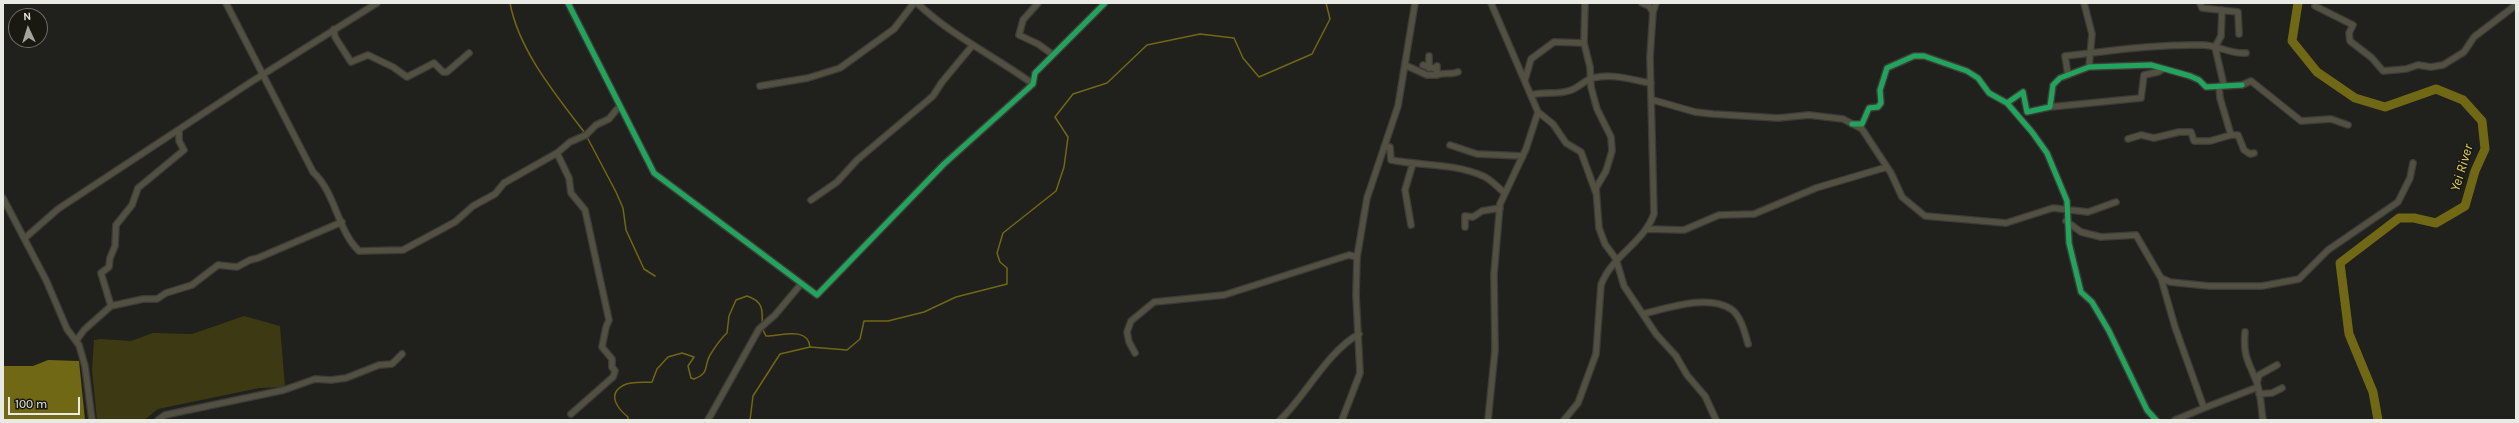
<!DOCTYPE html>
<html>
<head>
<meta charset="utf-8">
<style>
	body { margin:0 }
	#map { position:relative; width:2519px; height:423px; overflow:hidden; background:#20201c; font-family:Karla,sans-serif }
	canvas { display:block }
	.frame { position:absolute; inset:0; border:4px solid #eaeae5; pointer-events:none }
	.north { position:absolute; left:8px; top:8px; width:40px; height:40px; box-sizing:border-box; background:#191811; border:1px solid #6d6c66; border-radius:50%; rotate:356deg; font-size:11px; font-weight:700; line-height:16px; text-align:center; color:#eaeae5 }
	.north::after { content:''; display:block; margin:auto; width:14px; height:18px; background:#a3a39f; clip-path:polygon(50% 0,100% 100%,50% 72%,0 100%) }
	.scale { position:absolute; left:8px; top:397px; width:72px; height:18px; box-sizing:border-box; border:2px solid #eaeae5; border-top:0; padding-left:5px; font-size:12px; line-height:14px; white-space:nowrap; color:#eaeae5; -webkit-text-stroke:3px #191811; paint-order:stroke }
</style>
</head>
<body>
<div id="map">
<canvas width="2519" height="423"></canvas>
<div class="frame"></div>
<div class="north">N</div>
<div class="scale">100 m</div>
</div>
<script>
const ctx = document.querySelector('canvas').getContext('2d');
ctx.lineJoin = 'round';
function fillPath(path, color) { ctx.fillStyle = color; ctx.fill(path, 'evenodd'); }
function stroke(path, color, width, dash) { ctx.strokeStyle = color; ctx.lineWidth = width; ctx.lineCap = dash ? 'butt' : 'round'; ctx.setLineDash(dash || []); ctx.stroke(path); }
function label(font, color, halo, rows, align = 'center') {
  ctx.font = font + ' Karla,sans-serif'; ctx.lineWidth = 3; ctx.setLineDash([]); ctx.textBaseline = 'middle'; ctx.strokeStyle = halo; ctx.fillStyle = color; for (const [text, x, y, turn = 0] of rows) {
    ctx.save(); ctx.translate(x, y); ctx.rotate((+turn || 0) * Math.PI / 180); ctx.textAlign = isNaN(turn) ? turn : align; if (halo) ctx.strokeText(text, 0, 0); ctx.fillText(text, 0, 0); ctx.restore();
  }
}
fillPath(new Path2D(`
	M244,316L280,326L285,387L259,388L158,409L144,420H97L92,370L94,340L101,339L131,341L153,333L192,334Z`), '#3d3912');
fillPath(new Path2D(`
	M48,360L79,361L85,420H3V366H33Z`), '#716815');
stroke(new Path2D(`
	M510,3C519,51 556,95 585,133
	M587,137L616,192L623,208L626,230L644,269L655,276
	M762,328L766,336C777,337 808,325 810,347
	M628,420V417C618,409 606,394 624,385C632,381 644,383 652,382L657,369L668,357L682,353L694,357L688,366L691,378L694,379C711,372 703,367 710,355C715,347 720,339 727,333L729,316L736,300L747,296C763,301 763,310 762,325
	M750,420L753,396L780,354L810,347L847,350L860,339L864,321H888L924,312L956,297L1007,284V268L1000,262L997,253L1003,233L1056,191L1064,167L1068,137L1055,117L1073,94L1107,83L1147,45L1200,34L1234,38L1243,58L1259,77L1312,54L1330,19L1326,3`), '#716815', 1.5);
stroke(new Path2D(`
	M2298,3L2292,41L2317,72L2355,98L2385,107L2436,89L2463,100L2482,121L2485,149L2475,171L2465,206L2436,223L2414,218H2399L2340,263L2349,334L2373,392L2378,420`), '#716815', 9);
const minor = new Path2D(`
	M226,3L313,172C336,193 337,230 359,251L403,250L455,222L473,206L495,194L504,183L557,153
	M568,3L654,173L817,295L944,164L1033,84L1035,73L1105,3
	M917,3C953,37 993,55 1033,84
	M1038,3L1023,20L1019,35L1038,44L1052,54
	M1585,3L1584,43L1590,67L1591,87L1597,109L1611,137L1612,151L1606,171L1596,188L1599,228L1605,244L1616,259L1624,286L1656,334L1676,356L1687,375L1705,396L1716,420
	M1642,3L1649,6L1653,12
	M2084,3L2092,34L2089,67
	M2200,3L2202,8L2238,12L2239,34
	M2315,6L2353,25L2349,33L2350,41L2372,58L2383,71L2406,69L2418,65L2431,67L2443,65L2464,52L2474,37L2516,5
	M2222,10L2221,36L2215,47L2224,86
	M334,29L335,37L351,62L368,55L393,67L407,77L434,63L443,72H447L469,53
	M1405,65L1427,75H1437V66
	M1423,65L1436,69
	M1429,68V56
	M1437,75C1444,72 1451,75 1458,72
	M2068,75L2065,56C2110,51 2156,44 2202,45C2218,45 2229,54 2246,53
	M1525,80L1531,59L1554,42L1584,43
	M760,86L808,78L840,68L894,29L914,3
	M2219,86L2220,98L2231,135H2238L2244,150L2250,154L2254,153
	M1531,95C1544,91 1556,95 1568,91C1578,89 1584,80 1593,78C1612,73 1632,80 1651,83
	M1653,100L1695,112L1713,114L1778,118L1809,115L1843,119L1862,129L1891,173L1902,197L1925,216L2006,223L2053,208L2088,212L2116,202
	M2007,103L2023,92L2027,112L2050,107L2053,85L2060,78L2089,67L2151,65L2190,76L2199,80L2206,87L2242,85L2251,81L2301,121L2331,119L2348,125
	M2050,107L2141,98L2144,75L2158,72L2163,69
	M1538,112L1553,124L1566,143L1581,152L1596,193
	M1852,124H1862L1869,108L1878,107L1881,103L1880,90L1887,68L1914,56H1924L1967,71L1978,78L1989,93L2007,103L2032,132L2047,153L2067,201L2069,243L2081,292L2092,302L2109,331L2147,410L2156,420
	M2128,139L2141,135L2154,138L2179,132H2191L2194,141H2210L2231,135
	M1450,145L1477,154L1523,156
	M1384,147H1390L1391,160C1421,166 1454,163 1483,176C1491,179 1498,188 1505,193
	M3,198L46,280L67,329L79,345L85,366L92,420
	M811,200L837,182L857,160L933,96L942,82L972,46
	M2066,221L2081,232L2101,237L2136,235L2161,278L2170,282L2209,286H2262L2299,279L2328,250L2398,202L2410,178L2413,163
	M1411,225L1405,190L1413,163
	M1465,227V216L1473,217L1482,211L1500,208
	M1647,229L1684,230L1719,215L1754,214L1816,188L1887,167
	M25,238L58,209L251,82L377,3
	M2161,278L2175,327L2204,408L2258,387
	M111,306L143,299H157L166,293L192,285L218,265L237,267L250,260L258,258L342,222
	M1643,314C1668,308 1707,294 1731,309C1741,316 1745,333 1748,344
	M2245,332C2243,357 2248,360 2257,383C2261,394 2261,408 2263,420
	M76,341L84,330L111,306L101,273L109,267L110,258L115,246L116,225L132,205L138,188L184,150L179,141V131
	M1135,353L1129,342L1127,332L1131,321L1154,302L1224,295L1349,255L1357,257
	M2257,383L2259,375L2277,365
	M2259,394L2272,393L2282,388
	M571,414L613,377L615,371L612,367V359L602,347L606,327L609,320L585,210L571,193L569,178L557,153L570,142L586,135L596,125L609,119L617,109L620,108
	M158,420L165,415L284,390L315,379L331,380L346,378L379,365L392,364L402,354
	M708,420L759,329L775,315L801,284
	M1280,420C1307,394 1327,352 1359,334
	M1342,420L1360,373L1356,295L1357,257L1367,198L1398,106L1415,3
	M1488,420L1495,350L1494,274L1500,204L1526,149L1538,112L1491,3
	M1564,420L1578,403L1596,354L1601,285C1612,255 1643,244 1654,214L1650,57L1653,12L1656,3
	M2175,420L2204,408`);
stroke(minor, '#3b3b39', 8);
stroke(minor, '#525040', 5.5);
stroke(new Path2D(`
	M568,3L654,173L817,295L944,164L1033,84L1035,73L1105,3
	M2007,103L2023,92L2027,112L2050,107L2053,85L2060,78L2089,67L2151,65L2190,76L2199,80L2206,87L2242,85
	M1852,124H1862L1869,108L1878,107L1881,103L1880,90L1887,68L1914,56H1924L1967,71L1978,78L1989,93L2007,103L2032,132L2047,153L2067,201L2069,243L2081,292L2092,302L2109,331L2147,410L2156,420`), '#20a55d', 5);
label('italic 14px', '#ded05e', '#191811', [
	["Yei River",2462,168,-73]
]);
</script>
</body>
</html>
